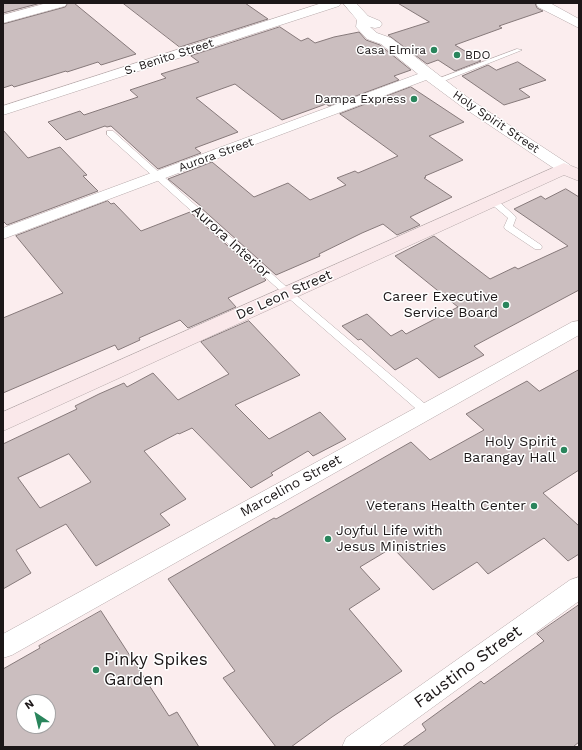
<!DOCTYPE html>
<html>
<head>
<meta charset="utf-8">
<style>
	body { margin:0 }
	#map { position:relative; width:582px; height:750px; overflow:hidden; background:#fbedee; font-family:"Work Sans",sans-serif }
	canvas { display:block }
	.frame { position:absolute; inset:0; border:4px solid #1c1718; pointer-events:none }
	.north { position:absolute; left:16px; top:694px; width:40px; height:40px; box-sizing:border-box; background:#fff; border:1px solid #a4a2a3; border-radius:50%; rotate:325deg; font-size:11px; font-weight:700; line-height:16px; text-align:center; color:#1c1718 }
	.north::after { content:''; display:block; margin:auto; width:14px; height:18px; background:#29855c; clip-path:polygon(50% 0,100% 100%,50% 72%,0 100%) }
</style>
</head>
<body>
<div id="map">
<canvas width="582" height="750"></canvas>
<div class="frame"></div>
<div class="north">N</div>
</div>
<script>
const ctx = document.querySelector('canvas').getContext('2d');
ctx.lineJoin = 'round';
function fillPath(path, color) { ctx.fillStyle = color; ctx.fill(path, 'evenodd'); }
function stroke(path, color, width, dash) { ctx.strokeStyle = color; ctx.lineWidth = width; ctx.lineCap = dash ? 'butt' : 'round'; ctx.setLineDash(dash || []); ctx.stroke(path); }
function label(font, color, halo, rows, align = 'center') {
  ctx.font = font + ' "Work Sans",sans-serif'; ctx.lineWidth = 3; ctx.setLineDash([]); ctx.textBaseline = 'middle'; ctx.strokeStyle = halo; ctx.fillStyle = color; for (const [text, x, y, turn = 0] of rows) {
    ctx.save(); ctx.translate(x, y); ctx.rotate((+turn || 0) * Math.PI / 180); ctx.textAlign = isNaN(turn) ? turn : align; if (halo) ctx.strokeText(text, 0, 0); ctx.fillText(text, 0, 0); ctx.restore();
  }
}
const building = new Path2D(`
	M3,3H41L3,13Z
	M68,3H74L136,54L101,65L98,62L67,72L66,71L14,87L12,85L3,88V24L65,7Z
	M123,3H245L268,19L180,47Z
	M398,3H535L537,8L543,11L499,26L502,28L455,45L481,61L455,71L438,60L427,64L388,35L429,22Z
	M280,27L301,41L308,38L315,43L334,37L359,32L366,40L380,45L411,70L394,76L399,80L329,106L326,104L282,120L235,84L196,98L238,132L195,148L201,153L158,169L111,126L107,127L105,126L66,140L48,122L80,111L84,115L138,97L130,90L166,78L161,74L199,62L191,56Z
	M518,62L546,80L519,89L530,97L504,105L462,76L488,65L496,70Z
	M411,87L464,122L429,136L463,160L425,176L426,177L424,178L452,197L410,217L420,225L397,235L383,224L362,233L319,254L320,256L276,275L200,207H202L168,179L212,162L254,197L288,183L310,200L346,185L337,178L355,171L358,173L398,156L340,114Z
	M3,130L28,158L60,147L87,175L83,176L98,191L7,225L3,221Z
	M566,189L579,197V290L474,346L484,355L439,378L417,358L395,370L361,339L358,340L342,326L367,314L391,336L402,330L406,334L458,307L395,256L434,236L490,279L515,267L518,269L568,246L514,209L541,196L545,199Z
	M108,201L111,204L114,203L141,231L190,212L266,280L265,281L228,298L236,307L188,328L180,320L139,338L140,340L118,350L115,345L3,393V318L63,293L16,236Z
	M249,321L300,375L235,405L269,439L320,412L346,439L313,456L308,451L271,473L273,475L251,488L192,428L179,434L178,433L144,451L186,499L160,514L170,525L96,566L66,524L16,550L31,573L3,589V444L77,409L75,406L99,394L124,383L127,387L153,373L178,400L229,374L201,342ZM69,454L91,482L40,508L18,478Z
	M579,370V470L543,493L579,526V554L568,561L544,538L488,574L477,562L433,590L394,549L392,550L390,549L360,567L380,589L349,609L402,671L332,717L291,747H276L223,678L235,671L168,579L274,518L276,519L411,442L430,460L484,430L466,414L527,381L539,391Z
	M579,605V742L573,747H402L426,730L422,724L481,681L484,684L544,641L537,634Z
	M101,611L169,716L177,712L199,747H3V669L40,648L39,646ZM24,702H48V726H24Z`);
fillPath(building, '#cbbebf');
stroke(building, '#86797a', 1);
const lane = new Path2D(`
	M517,49L522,50L439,83H433L432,81Z
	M107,131H113L291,291L430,408L431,411L430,414H422L285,295L107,135Z
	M490,199H496L515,216L516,218L513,226L541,245L542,247L541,249H535L505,229L504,227L508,218L490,203L489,201Z`);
const street = new Path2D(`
	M47,3H67L65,6L3,23V15Z
	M322,3H341L339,6L3,115V106Z
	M343,3H356L368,16L380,21L382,24L380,27L375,28L370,27L377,33L391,38L471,100L570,165L572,168L570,171L564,173L558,171L461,106L426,80L3,239V228L418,74L381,44L367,39L356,27L357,20Z
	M536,3H550L579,19V28L538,7Z
	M579,321V335L12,655L3,658V634L572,322Z
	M579,577V601L378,747H342L346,738L570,580Z`);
const secondary = new Path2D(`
	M564,163L579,169V181L564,175L3,431V412Z`);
stroke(lane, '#b6a9aa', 1);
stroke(street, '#b6a9aa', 1);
stroke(secondary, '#b6a9aa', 1);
fillPath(lane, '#fff');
fillPath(street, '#fff');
fillPath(secondary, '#fae8ea');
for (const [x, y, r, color] of [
	[434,50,4,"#29855c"],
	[457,55,4,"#29855c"],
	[414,99,4,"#29855c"],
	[506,305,4,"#29855c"],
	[564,450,4,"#29855c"],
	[534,506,4,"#29855c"],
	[328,539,4,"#29855c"],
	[96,670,4,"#29855c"]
]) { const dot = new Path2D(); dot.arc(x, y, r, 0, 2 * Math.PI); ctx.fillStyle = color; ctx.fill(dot); stroke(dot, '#fff', 1.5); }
label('12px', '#1c1718', '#fff', [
	["Casa Elmira",426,50],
	["BDO",465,55,"left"],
	["Dampa Express",406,99]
], 'right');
label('12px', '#1c1718', '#fff', [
	["S. Benito Street",169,57,-18],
	["Holy Spirit Street",496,122,34],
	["Aurora Street",216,155,-20]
]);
label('14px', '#1c1718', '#fff', [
	["Aurora Interior",231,242,42],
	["De Leon Street",284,295,-24],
	["Marcelino Street",291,486,-29]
]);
label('14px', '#1c1718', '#fff', [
	["Career Executive",498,297],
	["Service Board",498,313],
	["Holy Spirit",556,442],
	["Barangay Hall",556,458],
	["Veterans Health Center",526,506],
	["Joyful Life with",336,531,"left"],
	["Jesus Ministries",336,547,"left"]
], 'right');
label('17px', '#1c1718', '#fff', [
	["Pinky Spikes",104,660],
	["Garden",104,680]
], 'left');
label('17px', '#1c1718', '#fff', [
	["Faustino Street",468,667,-36]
]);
</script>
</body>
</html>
